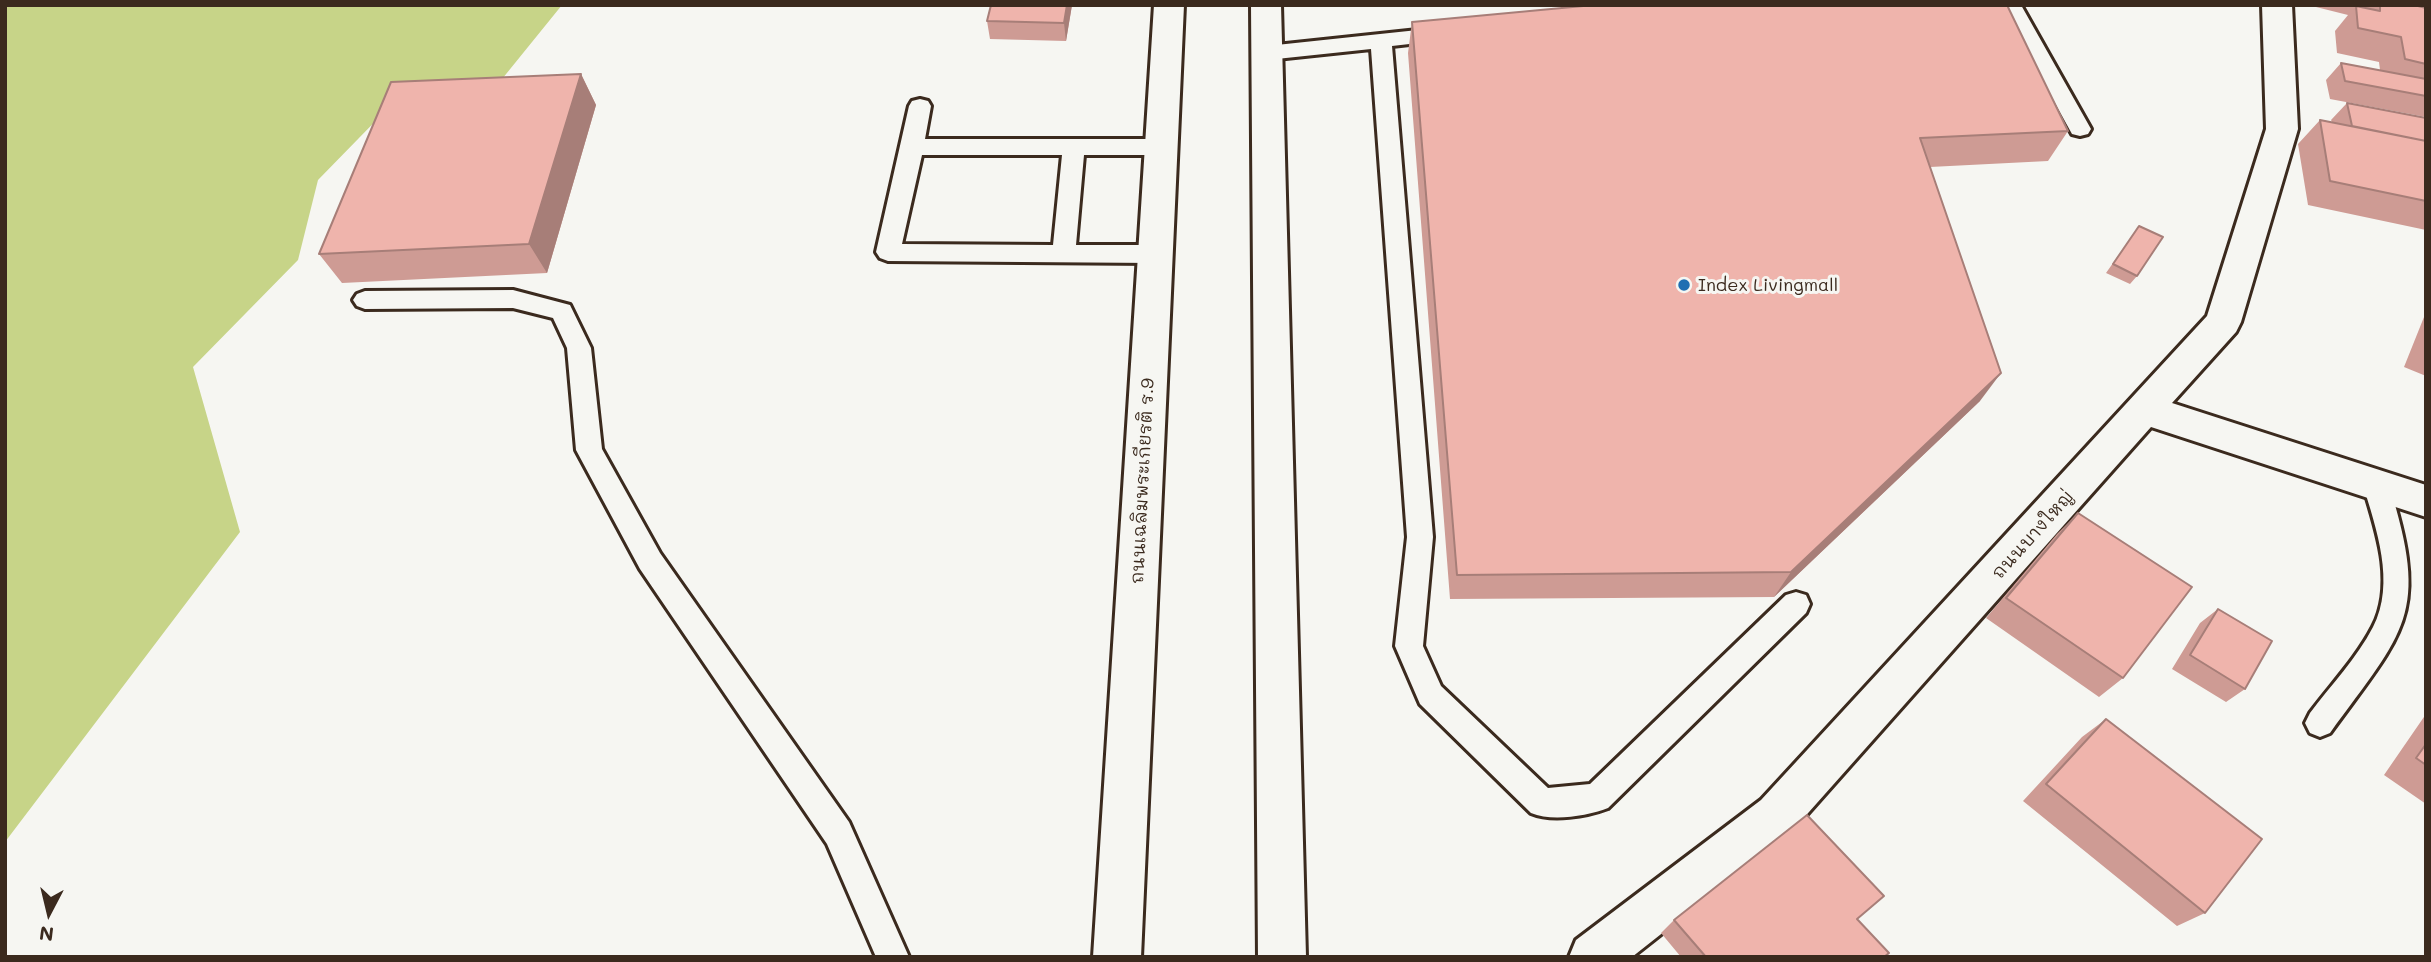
<!DOCTYPE html>
<html>
<head>
<meta charset="utf-8">
<style>
	body { margin:0 }
	#map { position:relative; width:2431px; height:962px; overflow:hidden; background:#f6f6f2; font-family:Mali,sans-serif }
	canvas { display:block }
	.frame { position:absolute; inset:0; border:7px solid #3b2a1e; pointer-events:none }
	.north { position:absolute; left:14px; top:878px; width:70px; height:70px; -webkit-text-stroke:5px #f6f6f2; paint-order:stroke; rotate:187deg; font-size:19px; font-weight:700; line-height:28px; text-align:center; color:#3b2a1e }
	.north::after { content:''; display:block; margin:auto; width:24px; height:32px; background:#3b2a1e; clip-path:polygon(50% 0,100% 100%,50% 72%,0 100%) }
</style>
</head>
<body>
<div id="map">
<canvas width="2431" height="962"></canvas>
<div class="frame"></div>
<div class="north">N</div>
</div>
<script>
const ctx = document.querySelector('canvas').getContext('2d');
ctx.lineJoin = 'round';
function fillPath(path, color) { ctx.fillStyle = color; ctx.fill(path, 'evenodd'); }
function stroke(path, color, width, dash) { ctx.strokeStyle = color; ctx.lineWidth = width; ctx.lineCap = dash ? 'butt' : 'round'; ctx.setLineDash(dash || []); ctx.stroke(path); }
function label(font, color, halo, rows, align = 'center') {
  ctx.font = font + ' Mali,"Playpen Sans Thai",sans-serif'; ctx.lineWidth = 6; ctx.setLineDash([]); ctx.textBaseline = 'middle'; ctx.strokeStyle = halo; ctx.fillStyle = color; for (const [text, x, y, turn = 0] of rows) {
    ctx.save(); ctx.translate(x, y); ctx.rotate((+turn || 0) * Math.PI / 180); ctx.textAlign = isNaN(turn) ? turn : align; if (halo) ctx.strokeText(text, 0, 0); ctx.fillText(text, 0, 0); ctx.restore();
  }
}
fillPath(new Path2D(`
	M5,5H562L498,84L399,97L318,180L298,260L193,367L240,532L5,842Z`), '#c7d488');
const service = new Path2D(`
	M2001,5H2021L2091,129L2088,134L2080,136L2072,134Z
	M1446,27L1453,29L1456,34L1453,39L1392,46L1433,537L1423,646L1441,686L1548,788L1590,784L1786,595L1796,592L1806,595L1810,604L1806,613L1608,808C1587,816 1552,822 1531,813L1420,704L1395,646L1407,537L1371,49L1267,60L1260,58L1257,53L1260,48L1267,46Z
	M920,99L928,101L931,106L925,139H1161L1169,142L1172,147L1169,152L1161,155H1084L1076,245H1155L1163,248L1167,254L1163,260L1155,263L888,261L880,258L876,252L909,106L912,101ZM922,155H1062L1053,245L902,244Z
	M513,290L570,305L591,348L602,449L660,553L849,822L909,957H876L827,844L640,569L576,450L567,348L553,318L513,308L365,309L357,306L353,300L357,294L365,291Z
	M2376,474L2385,477L2389,485C2430,615 2405,630 2330,733L2320,737L2310,733L2305,723L2310,713C2331,685 2357,658 2373,627C2396,583 2376,528 2363,485L2367,477Z`);
const minor = new Path2D(`
	M2262,5H2292L2298,129L2241,322L2236,332L2172,403L2426,485V517L2151,427L1793,830L1632,957H1569L1576,940L1761,800L2207,316L2266,129Z`);
const secondary = new Path2D(`
	M1154,5H1184L1141,957H1093Z
	M1251,5H1281L1306,957H1258Z`);
stroke(service, '#3b2a1e', 6);
stroke(minor, '#3b2a1e', 6);
stroke(secondary, '#3b2a1e', 6);
fillPath(service, '#f6f6f2');
fillPath(minor, '#f6f6f2');
fillPath(secondary, '#f6f6f2');
fillPath(new Path2D(`
	M991,5H1072L1066,41L990,39L987,21Z
	M2308,5H2426V117L2330,99L2326,80L2341,63L2380,70L2379,62L2337,53L2335,31L2348,15Z
	M1412,22L2068,131L2048,161L1930,167L1980,401L1774,597L1450,599L1408,53Z
	M581,74L596,105L547,273L342,283L319,254Z
	M2347,103L2426,118V230L2308,205L2298,144L2320,120L2332,122L2331,120Z
	M2139,226L2137,276L2130,284L2106,273Z
	M2426,312V376L2404,367Z
	M2078,513L2123,678L2099,697L1986,618L2057,534Z
	M2218,609L2245,689L2226,702L2172,669L2200,623Z
	M2426,714V804L2384,775Z
	M2106,719L2205,913L2177,926L2023,801L2082,737Z
	M1857,919L1884,957H1681L1661,933L1674,920Z`), '#ce9b94');
fillPath(new Path2D(`
	M1067,5H1072L1066,41L1064,23Z
	M581,74L596,105L547,273L529,244Z
	M2001,373L1980,401L1774,597L1791,572Z`), '#a77e78');
const building = new Path2D(`
	M991,5H1067L1064,23L987,21Z
	M1594,5H2007L2068,131L1920,138L2001,373L1791,572L1457,575L1412,22Z
	M2380,5H2414L2426,8V64L2405,59L2401,37L2358,28L2356,6L2380,11Z
	M2341,63L2426,79V96L2345,81Z
	M581,74L529,244L319,254L391,82Z
	M2347,103L2426,118V141L2352,126Z
	M2320,120L2426,141V201L2330,181Z
	M2139,226L2163,237L2137,276L2113,264Z
	M2078,513L2192,587L2123,678L2006,598Z
	M2218,609L2272,641L2245,689L2190,655Z
	M2106,719L2262,839L2205,913L2046,784Z
	M2426,744V765L2416,758Z
	M1807,815L1884,896L1857,919L1889,953L1884,957H1706L1674,920Z`);
fillPath(building, '#efb4ac');
stroke(building, '#a77e78', 2);
for (const [x, y, r, color] of [
	[1684,285,7,"#1f6fb2"]
]) { const dot = new Path2D(); dot.arc(x, y, r, 0, 2 * Math.PI); ctx.fillStyle = color; ctx.fill(dot); stroke(dot, '#f6f6f2', 2.5); }
label('18px', '#3b2a1e', '#f6f6f2', [
	["Index Livingmall",1698,285]
], 'left');
label('18px', '#3b2a1e', '#f6f6f2', [
	["ถนนเฉลิมพระเกียรติ ร.9",1143,481,-87],
	["ถนนบางใหญ่",2033,535,-48]
]);
</script>
</body>
</html>
